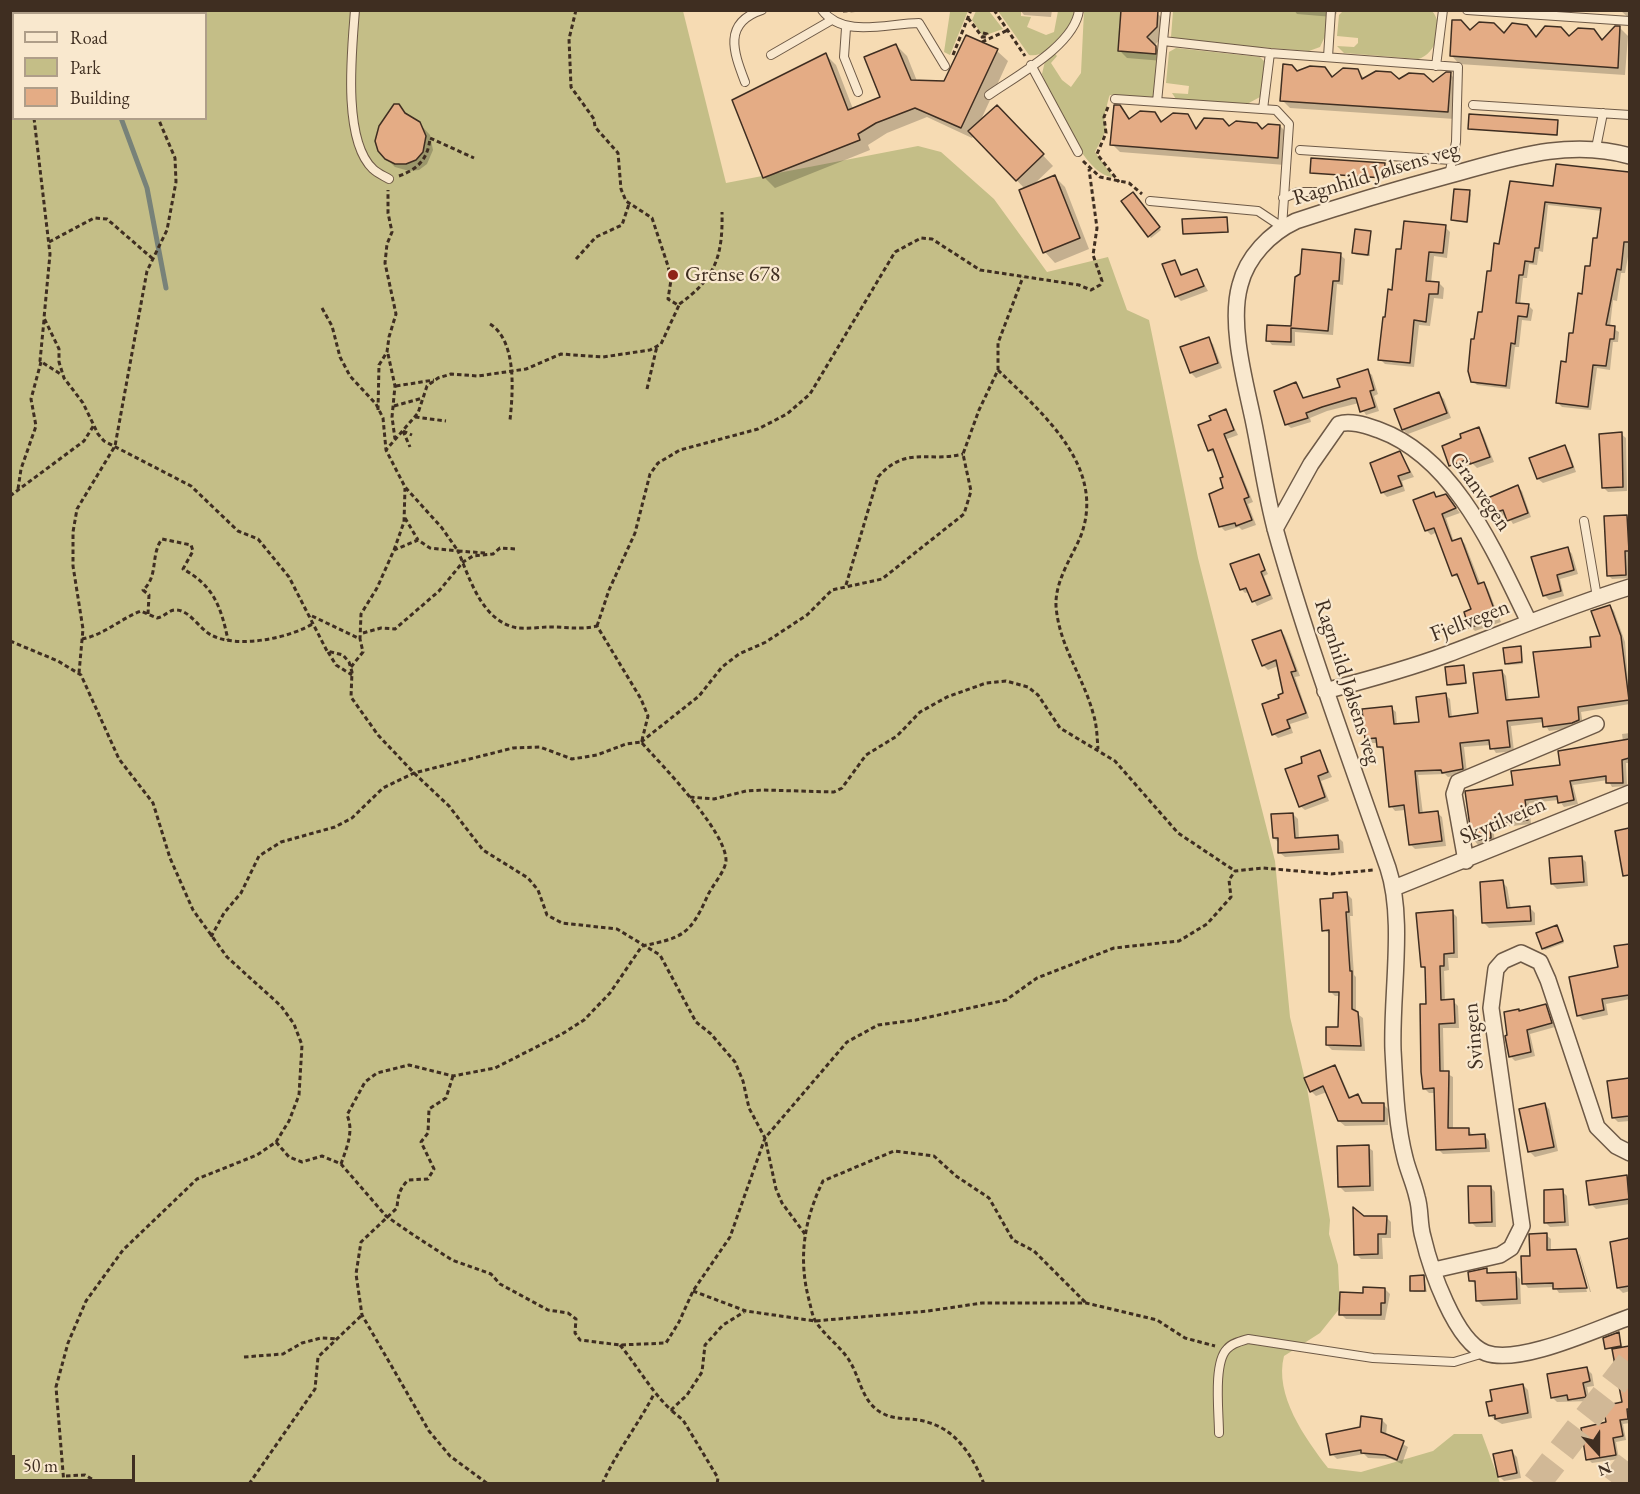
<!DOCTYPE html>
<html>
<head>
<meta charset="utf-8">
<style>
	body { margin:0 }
	#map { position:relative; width:1640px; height:1494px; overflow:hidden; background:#f6dbb3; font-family:"EB Garamond",serif }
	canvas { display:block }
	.frame { position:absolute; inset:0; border:12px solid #3f2e21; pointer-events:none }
	.legend { position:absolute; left:12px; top:12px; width:195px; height:108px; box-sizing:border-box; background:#f9e8ce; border:2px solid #af9e89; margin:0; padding:8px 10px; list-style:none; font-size:18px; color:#3f2e21 }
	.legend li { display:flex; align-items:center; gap:12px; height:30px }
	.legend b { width:30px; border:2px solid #af9e89 }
	.north { position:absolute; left:1568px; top:1422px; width:60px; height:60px; -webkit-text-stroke:4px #f9e8ce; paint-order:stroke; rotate:159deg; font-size:16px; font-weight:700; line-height:24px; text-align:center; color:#3f2e21 }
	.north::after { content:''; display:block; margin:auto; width:21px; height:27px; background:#3f2e21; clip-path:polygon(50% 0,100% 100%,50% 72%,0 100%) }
	.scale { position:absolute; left:12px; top:1455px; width:123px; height:27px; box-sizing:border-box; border:3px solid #3f2e21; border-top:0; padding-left:8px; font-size:18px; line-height:21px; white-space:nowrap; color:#3f2e21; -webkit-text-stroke:4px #f9e8ce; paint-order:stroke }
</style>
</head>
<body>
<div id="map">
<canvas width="1640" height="1494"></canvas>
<div class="frame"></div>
<ul class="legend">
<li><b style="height:8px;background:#f9e8ce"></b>Road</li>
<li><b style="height:16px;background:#c4be87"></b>Park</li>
<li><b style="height:16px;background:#e4ac85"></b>Building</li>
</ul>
<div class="north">N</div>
<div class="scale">50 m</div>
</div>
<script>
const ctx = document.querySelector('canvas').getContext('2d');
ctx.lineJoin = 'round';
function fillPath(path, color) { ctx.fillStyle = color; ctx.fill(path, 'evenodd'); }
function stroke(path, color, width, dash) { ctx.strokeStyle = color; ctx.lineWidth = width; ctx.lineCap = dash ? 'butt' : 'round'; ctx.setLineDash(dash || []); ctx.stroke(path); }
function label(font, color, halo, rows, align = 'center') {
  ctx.font = font + ' "EB Garamond",serif'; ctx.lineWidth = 4.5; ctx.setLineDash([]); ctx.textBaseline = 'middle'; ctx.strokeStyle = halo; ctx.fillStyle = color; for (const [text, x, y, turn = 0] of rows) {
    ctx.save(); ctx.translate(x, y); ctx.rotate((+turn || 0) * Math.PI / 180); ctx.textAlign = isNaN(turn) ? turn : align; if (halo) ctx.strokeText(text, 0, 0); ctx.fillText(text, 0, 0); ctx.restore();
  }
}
fillPath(new Path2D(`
	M10,11H683L726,183L918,146L941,152L994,199L1047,272L1108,257L1127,310L1149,320L1198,558L1275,861L1290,1017L1307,1088L1330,1220L1329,1234L1338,1265L1340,1308L1320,1333L1284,1356C1274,1395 1305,1438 1328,1468L1361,1472L1433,1451L1454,1434H1482L1500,1483H11ZM14,14H206V118H14Z
	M948,11H968L950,55L944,52L950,12Z
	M976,11H989L1003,29L983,36L972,20Z
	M998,11H1032L1021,12V16L1031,17L1027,27L1046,35L1054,32L1058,11H1074C1072,28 1049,59 1029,55Z
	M1084,11H1121L1118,51L1159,54L1154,97L1110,95L1109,97L1104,117L1106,130L1095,152L1113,177C1085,177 1052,99 1042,74L1045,61L1055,54L1057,56L1051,63L1062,80L1071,87L1081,73Z
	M1173,11L1327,10L1326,34L1320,47L1309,51L1179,41L1171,37Z
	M1343,11H1432C1445,25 1436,55 1418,59L1344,53L1337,46L1354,47L1358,43V38L1337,36L1339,15Z
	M1176,48L1260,57L1265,62L1260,97L1247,104L1176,99L1172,93L1188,94L1189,86L1166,83L1169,52Z`), '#c4be87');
fillPath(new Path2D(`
	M1020,10H1052L1051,17L1024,15Z
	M1294,10H1335L1337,13L1333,17L1297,14Z
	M1630,10V19L1621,11Z
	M1156,12L1165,21L1164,35L1154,46L1164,55L1163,61L1127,58L1119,50Z
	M1527,26L1537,38H1569L1593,30L1603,41L1620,28L1628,36L1625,75L1459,64L1452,56L1470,32L1505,36Z
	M896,45L907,56L917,81L945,82L997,51L1008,61L979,124L1007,117L1053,166L1032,186L1055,177L1065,187L1089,249L1055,263L1045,252L1025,189L974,135L972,138L927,117L887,133L868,145L870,150L775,188L764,177L826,55L836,65L853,109L882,98Z
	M1324,69L1333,78L1357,71L1365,79L1433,84L1450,74L1458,82L1455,119L1290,108L1282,100L1297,73Z
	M395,105L415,119L430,135L433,150L427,164L419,170L409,171L395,167L386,158L378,131Z
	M1119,107L1130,120L1154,113L1163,122L1187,115L1198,129L1262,130L1280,126L1288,134L1285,165L1120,152L1112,144Z
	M1557,121L1558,136L1469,129Z
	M1384,164L1386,179L1312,173Z
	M1557,165L1630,173V246L1625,273H1621L1617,301L1613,300L1610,327L1619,332L1618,342H1613L1610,370L1597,368L1591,410L1562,407L1558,403L1598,240L1602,211L1548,205L1543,252L1539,251L1537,265L1529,264L1527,278H1523L1520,305H1528L1533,310L1531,321L1522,320L1519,347H1515L1510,389L1477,385L1473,381L1476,341L1500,245L1555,188Z
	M1469,192L1471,194L1468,223L1454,221L1452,219Z
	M1135,195L1161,230L1151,238L1149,236Z
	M1226,218L1229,233H1184Z
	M1445,227L1450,232L1447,258L1434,256L1431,283H1439L1444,288L1443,299L1434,298L1430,326L1419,325L1414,367L1385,364L1380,359L1402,251Z
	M1370,232V256L1356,255L1354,253Z
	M1340,255L1345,259L1343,285L1337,284L1333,335L1295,332V346L1272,345L1268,340L1292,327Z
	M1175,262L1183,276L1197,271L1208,291L1181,301L1176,296Z
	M1208,339L1213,344L1222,368L1196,378L1191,373Z
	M1367,371L1372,375L1378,394L1374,396L1379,411L1366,415L1359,403L1327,411L1310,418L1311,422L1291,428L1286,424L1296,384L1305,399L1341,388Z
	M1439,394L1444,399L1451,418L1408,434L1403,430Z
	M1226,411L1238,435L1227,439L1253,502L1248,504L1256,525L1242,530L1239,527L1225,531L1220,526L1225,478L1216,454L1209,450L1213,421Z
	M1479,429L1483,434L1494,462L1477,468L1473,464L1455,470L1450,465L1463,439Z
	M1621,434L1626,438L1627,491L1608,492L1604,488Z
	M1564,447L1569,452L1576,472L1543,483L1538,479L1531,459Z
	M1401,453L1414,477L1402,481L1405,491L1387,497L1383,493L1372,464Z
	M1517,487L1522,491L1531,517L1513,524L1507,514L1494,519L1489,514L1499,493Z
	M1434,494L1438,498L1450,500L1460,513L1446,518L1454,542L1461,540L1465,544L1481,585L1484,584L1488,589L1501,622L1475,631L1471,627L1473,610L1460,578L1453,575L1437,532L1431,535L1426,530Z
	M1626,516L1630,520V578L1612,579L1608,575Z
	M1568,549L1572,554L1578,574L1560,579L1564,596L1549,600L1545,596Z
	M1258,555L1268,574L1264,576L1273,599L1257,606L1249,592L1245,593L1241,589Z
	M1610,606L1614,611L1625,642L1630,704L1581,712L1583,725L1578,727L1549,731L1544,722L1511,726L1514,751L1496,753L1491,745L1464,747L1467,773L1448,777L1445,774L1418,775L1423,814L1437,813L1442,817L1446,846L1415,849L1411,845L1406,810L1395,811L1391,806L1385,751L1378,747V743H1371L1367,739L1391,708L1396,712L1397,726L1421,723L1445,695L1450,699L1452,718L1479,715L1502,671L1506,676L1509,702L1540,698L1602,637Z
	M1281,631L1285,636L1300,676L1295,677L1309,718L1290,724L1293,733L1278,738L1274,734L1281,699L1285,694L1278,666L1268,670L1263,665Z
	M1520,647L1523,664L1508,665L1506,663Z
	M1463,667L1467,684L1450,686L1448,684Z
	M1630,733V763H1626L1627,786L1612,787L1608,780L1573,785L1578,804L1564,807L1559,800L1529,803L1531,824L1493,828L1495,842L1478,845L1474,840L1515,786L1623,741L1622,734Z
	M1320,752L1332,777L1321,781L1329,801L1305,810L1300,806L1304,764Z
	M1293,814L1298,819L1299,839L1338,837L1343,842L1344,853L1285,857L1280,853L1279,843L1274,838Z
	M1630,830V878L1616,832Z
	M1581,857L1586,862L1588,886L1557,889L1552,884Z
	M1502,882L1507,887L1511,909L1530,908L1535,913V925L1489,928L1484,923Z
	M1347,894L1352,899L1353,916H1350L1354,975L1356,977V1013L1363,1018L1365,1051L1332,1050L1327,1045L1339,1029L1340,996H1335L1330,991L1331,935L1324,930L1335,900Z
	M1452,912L1457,917L1458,958H1448L1449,970L1444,971L1445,1001H1453L1458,1006L1459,1028H1443L1444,1072L1453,1077V1130L1468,1129L1473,1136H1485L1489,1141L1490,1152L1443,1154L1438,1149L1436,1093H1429L1424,1088L1428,1005L1426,970L1423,967Z
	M1556,926L1564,943L1545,950L1543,948Z
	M1630,945V999L1606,1004L1608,1015L1583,1020L1578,1015L1619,968L1616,947Z
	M1545,1005L1555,1027L1530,1034L1535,1056L1515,1061L1511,1057L1507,1037L1520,1012Z
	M1334,1067L1339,1072L1351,1099L1358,1096L1365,1104H1383L1388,1109V1125L1345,1126L1339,1121L1327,1092L1316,1096L1311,1091Z
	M1630,1080V1121L1618,1122L1613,1117L1608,1083Z
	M1544,1104L1549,1109L1558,1151L1535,1157L1530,1152Z
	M1368,1147L1373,1151L1374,1191L1345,1192L1340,1187Z
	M1626,1177L1630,1180V1204L1596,1209L1591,1204Z
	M1491,1187L1495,1192L1496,1227H1476L1471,1222Z
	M1562,1191L1567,1196L1569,1226L1550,1227L1545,1222Z
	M1386,1217L1391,1222V1238H1382L1383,1259H1361L1356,1254L1363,1218Z
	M1546,1235L1551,1239V1251L1576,1250L1578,1253H1576L1587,1292L1559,1293L1555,1287L1528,1288L1524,1283L1531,1257Z
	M1630,1240V1291L1623,1293L1618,1288L1612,1243Z
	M1579,1254L1580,1255L1591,1292H1590Z
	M1486,1270L1491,1275L1515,1274L1520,1279L1521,1304L1483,1306L1478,1301L1477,1285L1470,1280Z
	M1424,1277L1427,1292H1414L1412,1290Z
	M1385,1289L1390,1294L1385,1320L1346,1319L1341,1314L1364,1294Z
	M1618,1333L1623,1348L1630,1347V1390L1625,1391L1614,1350L1607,1348Z
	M1587,1369L1592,1374L1594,1386L1587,1387L1590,1401L1557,1402L1553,1398Z
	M1523,1385L1528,1390L1532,1418L1502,1424L1495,1420L1490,1415L1494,1403Z
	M1629,1407L1630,1423L1623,1424L1626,1440L1616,1442L1619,1459L1592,1463L1588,1459L1607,1423Z
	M1382,1420L1387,1425L1386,1435L1408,1447L1402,1464L1391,1459L1368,1458L1364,1454L1337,1459L1332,1454L1362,1428Z
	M1512,1452L1517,1457L1521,1478L1504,1481L1499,1476Z`), '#0003');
stroke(new Path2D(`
	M58,10L64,14
	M121,118L147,188L166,288`), '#788279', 5);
const building = new Path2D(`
	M1121,10H1158L1157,27L1147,37L1156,46V54L1118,51Z
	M1452,20H1461L1470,30L1479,22L1494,23L1504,33L1512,23L1527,25L1536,37L1545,26L1561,27L1569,36L1578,28L1594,29L1602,40L1615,26H1620L1618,68L1450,56Z
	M966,35L998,49L961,128L915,108L876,123L858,134L860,140L763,178L732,100L826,53L848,110L880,97L864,57L896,44L911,80L944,81Z
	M1283,64L1292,65L1297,71L1310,66L1325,67L1332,77L1343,68L1358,69L1362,79L1376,71L1391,72L1399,79L1409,73L1424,74L1433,82L1446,72H1451L1448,112L1280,101Z
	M394,104H399L405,113L420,122L426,136L423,152L416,160L406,164H395L385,159L378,151L375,141L379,126Z
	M997,105L1044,154L1016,181L968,131Z
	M1114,105H1120L1129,119L1140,111L1155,112L1161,122L1173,113L1188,114L1196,129L1204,118L1223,119L1229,126L1236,121L1257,123L1262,129L1268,124L1280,125L1278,158L1110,145Z
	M1469,114L1558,120L1557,135L1468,129Z
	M1311,158L1385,163L1384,178L1310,173Z
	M1556,164L1629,172V242H1624L1621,270L1617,269L1606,325L1615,326L1614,339H1610L1606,366L1593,365L1588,407L1556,403L1561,361L1566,362L1569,333H1573L1578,293L1582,294L1585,266H1590L1593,238H1597L1601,208L1545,202L1539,248H1535L1533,262L1525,261L1523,275H1519L1516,303L1529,304L1527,317L1518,316L1515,344L1511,343L1506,386L1471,382L1468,371L1471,339H1474L1478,312H1482L1487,271H1491L1494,243L1499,244L1510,181L1553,186Z
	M1055,175L1080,238L1043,253L1019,190Z
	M1454,189L1470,190L1467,222L1451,220Z
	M1133,192L1160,227L1148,237L1121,201Z
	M1227,217L1228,232L1183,234L1182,219Z
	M1404,221L1446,225L1443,253L1429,252L1426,281L1439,282L1438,294H1429L1426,322L1414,320L1410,363L1378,360L1383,317H1385L1388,289L1392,290L1396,249H1401Z
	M1355,229L1371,231L1368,255L1352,253Z
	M1302,249L1341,253L1339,281H1333L1328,331L1291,328V342L1266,341L1267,325L1291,326L1295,277L1300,274Z
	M1175,260L1181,275L1197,269L1204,286L1175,297L1162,264Z
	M1209,337L1218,363L1190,373L1180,347Z
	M1368,369L1374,390L1370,391L1375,407L1360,412L1356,398H1352L1322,407L1306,413L1308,418L1285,425L1274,391L1296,382L1303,398L1340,387L1337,379Z
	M1439,392L1447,413L1402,430L1394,409Z
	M1226,409L1234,430L1224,434L1249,497L1244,499L1252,520L1236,526L1235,523L1219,527L1209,494L1223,488L1220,478L1223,477L1213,449L1208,451L1198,425L1211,420L1209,416Z
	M1479,427L1490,457L1470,464L1469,459L1449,466L1442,446L1461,438L1460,434Z
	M1622,432L1623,487L1602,488L1599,434Z
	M1565,445L1573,467L1537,479L1529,458Z
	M1400,451L1410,472L1398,476L1402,486L1381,493L1370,463Z
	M1518,485L1528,513L1507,521L1503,510L1488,515L1483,500Z
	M1434,492L1436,497L1446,494L1456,508L1442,514L1452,541L1461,538L1478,584L1484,582L1497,617L1469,628L1464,612L1471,609L1457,574L1452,576L1434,528L1425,531L1413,500Z
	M1627,515L1629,551H1625L1626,575L1607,576L1604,516Z
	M1568,547L1574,570L1557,575L1561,591L1543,596L1531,557Z
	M1259,554L1265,570L1261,572L1270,595L1252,602L1246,588L1240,590L1230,564Z
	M1610,605L1621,636L1629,700L1578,707L1579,720L1572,723L1543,727L1542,718L1507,721L1510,747L1490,749L1489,740L1460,743L1463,769L1442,773L1441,770L1415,771L1419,813L1438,811L1442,841L1409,845L1404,805L1389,807L1383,747H1377L1376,738L1365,739L1362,709L1392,706L1394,724L1419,722L1416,697L1446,693L1449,717L1478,713L1473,673L1502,670L1506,700L1539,697L1533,652L1591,647L1590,637L1600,636L1591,611Z
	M1281,630L1296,671L1291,672L1306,713L1287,720L1290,728L1272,735L1262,704L1279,698L1278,695L1283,693L1276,660L1262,666L1252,640Z
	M1521,646L1522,662L1505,664L1503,648Z
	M1464,665L1466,683L1447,685L1445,667Z
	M1629,739V758L1622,760L1623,783H1606V776L1570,781L1574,800L1558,803L1557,796L1525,800L1528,820L1490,824L1491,838L1472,841L1465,791L1513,785L1511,771L1560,765L1558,751Z
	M1320,750L1328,772L1318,776L1325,797L1299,807L1285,769L1302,763L1301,757Z
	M1293,813L1295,838L1338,835L1339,849L1278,853V838H1273L1271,814Z
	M1629,828V875L1623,876L1615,831Z
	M1582,856L1584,882L1551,884L1549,858Z
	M1503,880L1507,908L1530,906L1531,921L1482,923L1480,882Z
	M1347,892L1349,912H1346L1350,971H1352V1009L1358,1012L1361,1046L1326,1045V1027H1338L1339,992H1329V930L1322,931L1320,899L1333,898V893Z
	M1453,910L1454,953L1444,954V966H1440L1441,1000L1454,999L1455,1023L1439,1024L1440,1071H1449L1448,1128H1469V1135L1485,1134L1486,1148L1436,1150L1434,1088L1423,1089L1421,1072L1420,1004H1426L1425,967H1421L1416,913Z
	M1557,925L1563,941L1542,949L1536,933Z
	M1629,944V995L1602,999L1604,1010L1577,1016L1569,977L1618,967L1614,946Z
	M1546,1004L1552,1023L1527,1030L1531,1052L1509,1057L1505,1036L1507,1035L1504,1012L1519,1009V1011Z
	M1335,1065L1349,1098L1358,1094L1362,1103H1384V1121H1338L1323,1086L1310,1092L1304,1078Z
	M1629,1078V1116L1612,1118L1607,1081Z
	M1545,1103L1554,1147L1528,1152L1519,1109Z
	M1369,1145L1370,1186L1338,1187L1337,1146Z
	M1627,1175L1629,1199L1589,1205L1586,1181Z
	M1468,1186H1491L1492,1222L1469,1223Z
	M1563,1189L1565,1222L1544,1223V1190Z
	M1353,1207L1364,1216H1387L1386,1234H1378V1254L1354,1255Z
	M1547,1233V1250L1576,1249L1587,1288L1553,1289V1283L1522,1284L1521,1256H1530L1529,1234Z
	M1629,1238V1286L1617,1288L1610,1242Z
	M1487,1268V1273L1516,1272L1517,1299L1476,1301L1475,1281H1469L1468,1272Z
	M1424,1275L1425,1291H1410V1276Z
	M1363,1287L1385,1288V1303H1381V1315H1339L1340,1292L1363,1293Z
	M1619,1332L1621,1346L1605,1349L1603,1338Z
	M1629,1346V1409H1627L1628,1419L1620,1420L1623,1436L1613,1438L1616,1455L1586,1460L1581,1428L1606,1422L1603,1406L1622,1402L1612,1349Z
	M1587,1367L1590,1381L1583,1383L1586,1397L1568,1400L1567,1395L1551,1398L1547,1374Z
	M1523,1384L1528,1413L1495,1419V1415L1489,1416L1486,1402L1492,1401L1490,1390Z
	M1361,1416L1382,1419L1381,1432L1404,1441L1397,1460L1385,1455L1361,1453V1450L1330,1455L1326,1434L1360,1427Z
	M1512,1450L1517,1473L1498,1477L1493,1454Z`);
fillPath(building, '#e4ac85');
stroke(building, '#3f2e21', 1.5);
stroke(new Path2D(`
	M1536,1484L1630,1363
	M1614,1484L1630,1463`), '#d1b896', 28, [28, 14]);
const lane = new Path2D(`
	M355,10C352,49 342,140 373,169C377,173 384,176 389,179
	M822,10C844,39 888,23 919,23L945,66
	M1467,10L1630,21
	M846,28L844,57L858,92
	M1163,41L1270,53
	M771,55L830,21
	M1328,57L1331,10
	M1031,65L1078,152
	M1436,66L1443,10
	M745,82C734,53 722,23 762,10
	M989,95C1016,76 1075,45 1079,10
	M1115,99L1276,110L1289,124L1282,227
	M1157,102L1166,10
	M1473,105L1630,115
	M1263,109L1270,53L1458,67L1456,142L1449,175
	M1596,148L1603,113
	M1300,150L1451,160
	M1283,198L1298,192H1322
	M1150,201L1258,211L1282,227
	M1584,521L1597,597
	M1219,1433C1219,1413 1213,1363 1227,1349C1232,1343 1241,1341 1248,1339L1373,1358L1454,1362L1484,1353`);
const street = new Path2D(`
	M1630,156C1568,138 1509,159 1450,175C1398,189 1347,204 1296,221C1270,233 1247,257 1240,285C1229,324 1245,381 1253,419C1261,457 1266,496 1276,532C1308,646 1349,756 1388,868C1405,919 1391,994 1393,1050C1395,1085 1396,1123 1405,1158C1408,1171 1414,1183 1417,1197C1421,1210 1419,1224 1423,1237C1430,1267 1455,1342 1486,1353C1520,1365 1596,1329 1630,1317
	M1275,529L1311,464L1339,424C1351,420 1367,426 1379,430C1456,458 1495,553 1529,622
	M1325,691C1367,680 1408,669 1448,654C1509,631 1568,606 1630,587
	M1466,861L1454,794L1458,782L1596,724
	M1394,888L1630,793
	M1434,1270L1500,1255L1511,1248L1522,1226L1491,1008L1496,969L1503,961L1521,953L1540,962L1548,980L1597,1127L1616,1146L1630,1153`);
stroke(lane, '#6d5946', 10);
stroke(street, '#6d5946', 18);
stroke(new Path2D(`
	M35,10L37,14
	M576,10L569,39L571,87L594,119L595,127L618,153L621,189L626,201L652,218L668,266L671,280L668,299L678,305C715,279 723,257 722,212
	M994,10L1025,56
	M843,11L869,10
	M968,18L983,38
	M983,33L987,34L986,37H983Z
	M982,42L1008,30
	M953,55L971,10
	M1108,107L1104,117L1106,133L1097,154L1119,182
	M34,118L50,254L44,318L59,349V362L64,378L83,403L98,434L104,441L191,486L238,531L258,539L289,577L327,651L343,655L349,662L352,672L351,697L378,735L414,773L449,806L483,850L528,878L538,890L547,915L562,923L617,929L660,955L696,1022L711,1034L735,1062L743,1081L749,1108L765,1138L776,1189L782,1203L805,1234
	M1083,161L1100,177L1129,183L1142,194
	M399,176C418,169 428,159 430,138L474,158
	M49,242L94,218L107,219L153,259
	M576,259L596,237L622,225L629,204
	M322,308L332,326L340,357L350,376L376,404L383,418L386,450
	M44,320L40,361L62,375
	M490,324C517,341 513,392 510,420
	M388,354L395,386L392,417L395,439
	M998,370C1043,414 1108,468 1080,538C1070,560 1055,582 1056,606C1059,646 1083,676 1093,713C1097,725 1097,737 1098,749
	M396,386L434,380
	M647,389L657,346
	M394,406L423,398
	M378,410L379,365L387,352L389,337L396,314L385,263L387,244L392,232L388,213V190
	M415,417L446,421
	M403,431L410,447
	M403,431L412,435
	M18,489L21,469L36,426L31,399L41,362
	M10,496L84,441L94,425
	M405,518L418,540
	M394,550L404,522L405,488
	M485,553L458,551L442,528L405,487L386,450L418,413L427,386L438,378L451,374L478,376L526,369L561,354L603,357L650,350L661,344L680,303
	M846,585L878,477C906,445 929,463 963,454
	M148,614L149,595L143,590C159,576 150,555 162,539L191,545L193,551L183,569C214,586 221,607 228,640
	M312,616L360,639L361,614L377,588L394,550L418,540L430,548L458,551C470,579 482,622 518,628C529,629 541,627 551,627C568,627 580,630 597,626L641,699L648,716L642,740
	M597,626L609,590L635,533L650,474L658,463L680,450L758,429L787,414L810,394L895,252L921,238L932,239L980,270L1079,285L1091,290L1100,285L1102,281L1093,255L1097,228L1089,169
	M363,633L381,628L395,629L439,591L463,562L473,556L493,554L500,548L517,549
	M82,639C104,635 120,619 141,611L157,618C165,617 169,609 177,610C190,611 200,629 211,635C237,649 291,638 314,623
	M10,641L58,661L81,675L119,759L153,803L170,858L193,910L227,957L281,1006L294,1024L302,1045L299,1095L289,1121L276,1142L257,1155L197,1179L123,1250L86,1301L68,1343L56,1387L64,1484
	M328,652L336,665L352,675
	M351,667L363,652L360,639
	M79,673L83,629L73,566V532L77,509L115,446L147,271L167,230L176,182L175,158L158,118
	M641,742L699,696L722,667L739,654L766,642L807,615L832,590L882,579L964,514L971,491L963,454L979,410L998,370V343L1023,277
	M690,797L714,799L746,791L763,790L834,792L842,788L866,755L897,736L920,712L947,697L986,683L1006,681L1028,687L1038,695L1060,728L1115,761L1178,833L1235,871
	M211,937L224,913L241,893L259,856L281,842L335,827L352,818L383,788L414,773L513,748L540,747L572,759L597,755L626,744L641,742C661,764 727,832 726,861C725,872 711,887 707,897C690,935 682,938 642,946L610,993L584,1020L562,1034L495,1068L453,1076L409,1065L377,1073L365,1082L347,1115C354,1131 347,1147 341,1164
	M453,1076L446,1098L429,1109L428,1133L421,1142L434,1169L428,1179L408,1180C399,1190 398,1195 397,1208L361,1242L356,1274L362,1315L429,1431L450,1456L488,1484
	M276,1142L289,1157L302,1162L322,1156L341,1164L386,1216L415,1236L452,1260L491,1274L500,1284L548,1310L568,1313L576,1319L575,1333L580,1340L620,1345L666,1343L679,1322L693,1291L730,1237L765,1138L847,1042L878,1025L916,1020L1006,1000L1037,978L1114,948L1179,941L1207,924L1231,897L1229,880L1235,871L1263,868L1331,874L1373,870
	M693,1291L746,1311L815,1321L928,1311L982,1303H1086L1157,1320L1185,1338L1215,1346
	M620,1345C638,1367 651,1391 671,1410L687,1395L702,1372L705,1345L723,1325L744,1312
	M244,1357L283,1354L302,1343L321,1338L338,1339
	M672,1411L683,1420L718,1478L717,1484
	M66,1476L85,1475L100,1484
	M249,1484L315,1389L318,1357L362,1315
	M602,1484C617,1451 638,1425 654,1394
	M984,1484C973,1457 957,1430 927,1422C913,1417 896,1421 882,1413C862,1403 860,1377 849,1360C840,1346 825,1336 816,1322C812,1316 811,1307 809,1300C798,1258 804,1220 823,1181L894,1151L934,1156L956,1176L989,1198L1013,1240L1034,1251L1086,1303`), '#3f2e21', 3, [4.5, 3]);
stroke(lane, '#f9e8ce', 8);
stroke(street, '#f9e8ce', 15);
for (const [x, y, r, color] of [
	[673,275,6,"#8f2418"]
]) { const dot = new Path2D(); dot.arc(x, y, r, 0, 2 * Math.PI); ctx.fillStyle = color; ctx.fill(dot); stroke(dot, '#f9e8ce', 2); }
label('22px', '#3f2e21', '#f9e8ce', [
	["Ragnhild Jølsens veg",1376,174,-17],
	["Granvegen",1480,492,55],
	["Fjellvegen",1470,621,-21],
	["Ragnhild Jølsens veg",1347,682,72],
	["Skytilveien",1503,821,-23],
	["Svingen",1474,1036,-95]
]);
label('22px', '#3f2e21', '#f9e8ce', [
	["Grense 678",685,275]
], 'left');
</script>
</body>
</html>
